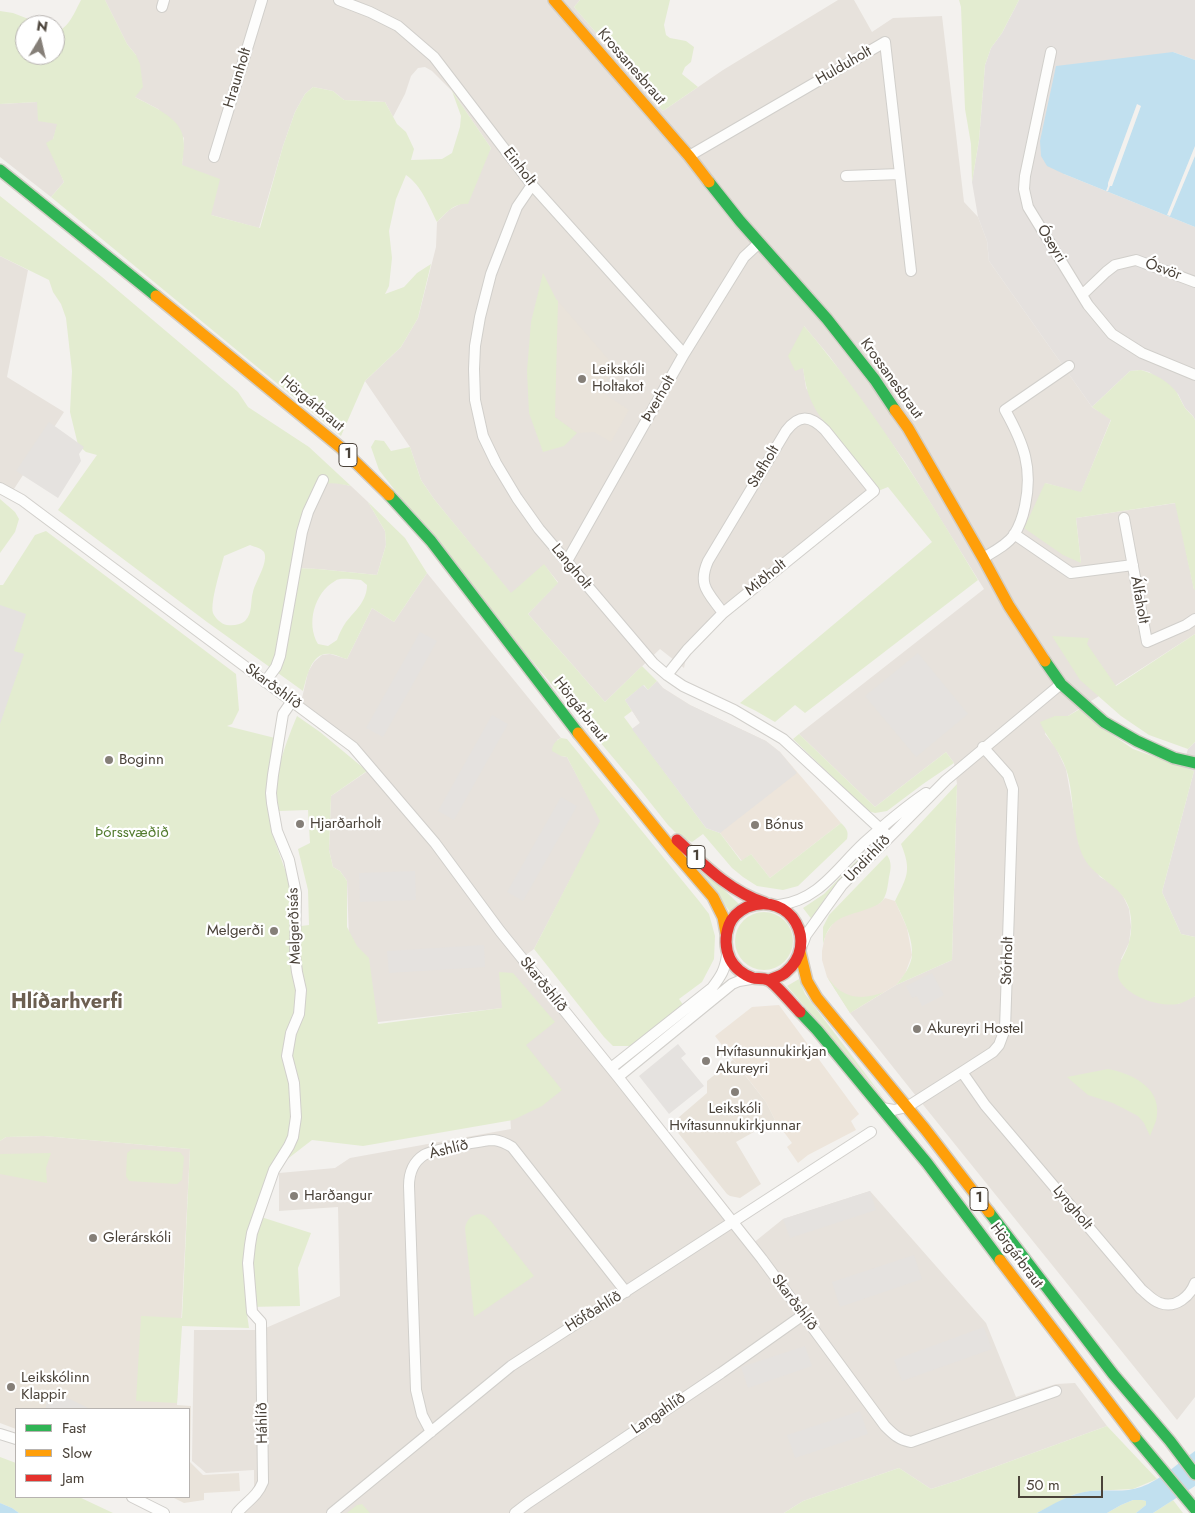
<!DOCTYPE html>
<html>
<head>
<meta charset="utf-8">
<style>
	body { margin:0 }
	#map { position:relative; width:1195px; height:1513px; overflow:hidden; background:#f3f1ee; font-family:Jost,sans-serif }
	canvas { display:block }
	.legend { position:absolute; left:15px; top:1408px; width:175px; height:90px; box-sizing:border-box; background:#fff; border:1px solid #b7b3b0; margin:0; padding:6px 9px; list-style:none; font-size:15px; color:#4a4239 }
	.legend li { display:flex; align-items:center; gap:10px; height:25px }
	.legend b { width:25px; border:1px solid #b7b3b0 }
	.north { position:absolute; left:15px; top:15px; width:50px; height:50px; box-sizing:border-box; background:#fff; border:1px solid #b7b3b0; border-radius:50%; rotate:9deg; font-size:14px; font-weight:700; line-height:20px; text-align:center; color:#4a4239 }
	.north::after { content:''; display:block; margin:auto; width:18px; height:22px; background:#857f78; clip-path:polygon(50% 0,100% 100%,50% 72%,0 100%) }
	.scale { position:absolute; left:1018px; top:1476px; width:85px; height:22px; box-sizing:border-box; border:2px solid #4a4239; border-top:0; padding-left:6px; font-size:15px; line-height:18px; white-space:nowrap; color:#4a4239; -webkit-text-stroke:4px #fff; paint-order:stroke }
</style>
</head>
<body>
<div id="map">
<canvas width="1195" height="1513"></canvas>
<ul class="legend">
<li><b style="height:6px;background:#30b455"></b>Fast</li>
<li><b style="height:6px;background:#ff9f0a"></b>Slow</li>
<li><b style="height:6px;background:#e5322d"></b>Jam</li>
</ul>
<div class="north">N</div>
<div class="scale">50 m</div>
</div>
<script>
const ctx = document.querySelector('canvas').getContext('2d');
ctx.lineJoin = 'round';
function fillPath(path, color) { ctx.fillStyle = color; ctx.fill(path, 'evenodd'); }
function stroke(path, color, width, dash) { ctx.strokeStyle = color; ctx.lineWidth = width; ctx.lineCap = dash ? 'butt' : 'round'; ctx.setLineDash(dash || []); ctx.stroke(path); }
function label(font, color, halo, rows, align = 'center') {
  ctx.font = font + ' Jost,sans-serif'; ctx.lineWidth = 4.5; ctx.setLineDash([]); ctx.textBaseline = 'middle'; ctx.strokeStyle = halo; ctx.fillStyle = color; for (const [text, x, y, turn = 0] of rows) {
    ctx.save(); ctx.translate(x, y); ctx.rotate((+turn || 0) * Math.PI / 180); ctx.textAlign = isNaN(turn) ? turn : align; if (halo) ctx.strokeText(text, 0, 0); ctx.fillText(text, 0, 0); ctx.restore();
  }
}
fillPath(new Path2D(`
	M105,0H580L574,7L663,111L723,70L838,0H854L872,32L893,18L942,16L964,202L978,217L987,241L989,261L1092,407L1111,419L1081,493L1045,483L1081,563L1076,518L1176,503L1194,589H1195V634L1068,716H1055L1045,734L1056,748L1066,769L1079,844L1100,877L1113,884L1123,896L1129,909L1131,927L1129,943L1121,959L1178,1004L1195,996V1397L1177,1420L912,1091L850,1013L896,985L952,960L957,784L954,763L946,752L875,807L799,734L984,589L905,462L830,357L804,326L803,367L806,388L878,491L725,619L686,658L684,668L660,649L605,702L528,614L558,582L544,565L511,594L434,499L421,480L410,447L365,381L401,347L418,318L436,247L437,222L449,210L462,203L491,148L452,91L432,71L425,67L418,68L411,76L405,94L393,117L385,102L344,100L333,91L313,87L305,94L295,112L283,146L259,228L211,215L182,165L184,138L158,109L135,97L136,55L127,44Z
	M37,102L58,124L53,139L54,158L64,182L51,197L0,157V104Z
	M0,256L28,270L7,377L64,412L12,492L0,485Z
	M326,483H338L351,486L368,502L385,531L386,545L377,575L318,569L293,568L299,533Z
	M427,573L561,738L557,740L561,756L567,757L601,821L534,949L523,957L752,1244L783,1219L870,1191L986,1323L1016,1397L1056,1384L1075,1383L1107,1426L959,1480L931,1489L899,1468L803,1501L784,1513H237L254,1495V1470L206,1473L192,1461L194,1330H261L340,1296L338,1207L279,1211V1173L335,1168L350,1158L511,1129L503,1008L352,1025L347,881L340,871L333,867L329,850L331,796L372,768L300,707L308,672L314,662L322,655L330,654L347,659L372,608L394,622Z`), '#e7e2dc');
fillPath(new Path2D(`
	M657,681L663,688L690,705L766,741L780,752L841,823L770,878L751,854L742,861L720,833L632,729L640,723L625,700L648,690Z
	M885,898L895,901L907,928L912,955L905,974L896,985L850,1013L827,977L822,960V951L825,936L833,923L841,917L880,903Z
	M779,1005L859,1114L851,1121L856,1130L808,1155L798,1163L787,1147L792,1143L775,1120L766,1102L715,1036L752,1007Z`), '#ede5db');
fillPath(new Path2D(`
	M1019,0H1195V60L1173,52L1064,174L1195,227V420L1193,416L1185,408L1178,394L1149,372L1141,370L1130,371L1092,407L989,261L987,241L978,217L972,182L979,140L985,65L991,48L1002,33Z
	M1195,742V937L1181,934L1162,892L1194,771L1182,768L1188,749Z`), '#e5e1de');
fillPath(new Path2D(`
	M558,301L615,367L600,391L629,410L611,442L594,432L577,433L555,417Z
	M733,1060L766,1102L775,1120L736,1142L761,1184L740,1198L730,1196L727,1194L671,1124L707,1093V1081Z
	M44,1136L190,1149L177,1405L191,1406L190,1462L203,1475L239,1473L240,1491L204,1493V1500L184,1503L172,1497H189V1409H16V1429L0,1423V1141L6,1137Z`), '#e9e3da');
fillPath(new Path2D(`
	M81,0H105L127,44L136,55L140,64L143,87L135,97C151,106 180,117 183,137C185,145 183,156 182,165L220,179L211,215L260,228L283,146L295,112L305,94L313,87L333,91L344,100L385,102L397,124L406,132L414,149L411,160L442,159L452,153L460,127L461,116L452,91L491,148L468,204C455,202 446,213 437,222C429,206 421,185 406,175L396,199L389,231L392,258L389,286L385,294L404,287L417,273L431,264L418,318L401,347L365,381L341,436L51,197L64,182L46,143L53,139L57,124L38,121L37,102L0,104V11L13,13L44,25H25V55H55V32C69,29 75,11 81,0Z
	M580,0H670L664,25L666,35L670,38L686,41L694,47L691,62L685,67L682,74L698,87L663,111L574,7Z
	M959,0H1019L1002,33L991,48L985,65L979,140L972,182L971,144L965,109L961,7Z
	M0,196L102,277L238,392L248,407L309,447L351,486C340,484 330,481 318,486L293,568L318,569L377,575L386,545L385,531L368,502L405,538L427,573L394,622L372,608L347,659C342,658 337,655 331,654C311,651 307,677 303,691L207,622L58,510L97,455L86,452L78,445L70,412L72,371L66,318L61,304L53,292L49,280L0,256ZM250,545C255,547 261,548 264,552C269,562 255,582 253,592C250,602 253,613 245,621C240,625 233,626 227,625C221,624 215,618 213,613C210,602 221,568 224,556ZM350,579L361,580L367,585C367,601 355,611 346,622C342,628 339,634 337,640L328,646L318,644C306,624 314,593 335,581C339,578 345,579 350,579Z
	M543,273L556,299L558,301L555,417L577,433L564,446L543,452L529,413L527,371L531,322Z
	M804,326C870,403 925,492 978,580L805,713L795,705L775,722L756,711L740,703L932,542L888,487L878,491L819,415C808,397 806,388 803,368L795,371L788,356Z
	M1141,370C1153,373 1170,382 1177,393C1180,398 1182,403 1185,408C1188,412 1193,415 1195,420V589L1194,590L1175,503L1076,518L1081,563L1063,555L1024,528L1045,483L1081,492L1111,420L1092,407L1130,371Z
	M375,440L384,441L391,451L410,447L421,480L434,499L511,593L544,564L558,583L528,614L605,702L642,666L657,681L648,690L644,685L625,700L632,711L624,717L706,828L720,833L741,861L751,854L770,878L841,823C846,828 849,831 847,839L798,886L783,890L757,886L743,877L732,868L703,834L692,842L679,836L668,825L641,791L481,600L379,470L371,447Z
	M0,499L15,512L19,519L15,532L0,553Z
	M46,531L236,674L239,710L232,724L227,726L275,738L267,798L272,833L289,881L293,908V927L309,925L308,890L298,849L310,843L308,810L279,811C278,803 276,795 276,787C277,766 289,735 297,716L320,732L367,771L331,796L329,850L333,867L340,871L347,881V927L357,946L369,958L378,1024L502,1008L499,972L513,973L555,1022L526,1045L562,1090L542,1106L513,1120L363,1146L312,1140L281,1164L258,1216L311,1233L298,1268L300,1306L246,1307L249,1328L182,1326L177,1403L136,1401L141,1316L182,1318L190,1149L44,1136L6,1137L0,1141V585H3L35,535Z
	M1195,634V742L1188,749L1149,735L1121,716L1080,680L1052,636L1089,638L1087,644L1116,686Z
	M1080,709L1101,727L1133,749L1194,771L1162,892L1181,934L1195,937V996C1190,999 1183,1003 1178,1004C1160,1007 1133,998 1122,984C1111,970 1126,956 1129,942C1132,932 1132,918 1129,908C1121,884 1095,879 1084,858C1071,833 1075,795 1066,769C1060,751 1047,739 1040,722L1055,716H1068Z
	M799,734L875,807L946,752L954,763L923,784L887,811L875,813L868,811L793,739Z
	M561,738L567,739L699,901L709,914L715,936L714,959L702,982L679,999L684,1006L630,1046H613L604,1037L534,949L600,821L567,757L561,756L552,751C552,745 556,740 561,738Z
	M957,784L952,960L896,985C903,977 912,965 912,954C913,937 902,916 895,901C907,877 912,871 901,844Z
	M679,847L740,905L731,913Z
	M865,853L864,857L826,897L813,921L803,908L824,894L862,855Z
	M887,855C892,862 891,869 889,877C888,884 887,894 883,900C880,904 875,906 870,908C847,917 830,915 823,944V927L829,915Z
	M735 941a29 29 0 1 1 58 0a29 29 0 1 1-58 0Z
	M827,977C831,981 834,986 838,989C852,1000 869,998 884,992L850,1013Z
	M799,979L805,994L886,1101L787,986Z
	M1108,1069C1134,1074 1164,1089 1156,1121C1154,1126 1152,1131 1150,1136L1144,1123L1138,1116L1113,1103L1088,1095L1067,1077Z
	M132,1149L180,1152L184,1157L182,1180L177,1184L129,1181L126,1176L127,1153Z
	M51,1153L46,1168L47,1183L0,1174V1154Z
	M480,1214L484,1215L490,1220L534,1276L474,1317L465,1228C467,1219 471,1215 480,1214Z
	M1107,1426L1157,1479L1133,1489L1090,1491L1075,1494L1037,1513H784L803,1501L899,1468L931,1489L959,1480Z
	M0,1457L16,1463V1497H79L113,1513H19L12,1508L0,1503Z
	M1133,1500H1142L1146,1501V1505L1136,1513H1107L1121,1505Z
	M1173,1500L1183,1513H1153Z
	M362,1504L370,1513H347L357,1505Z`), '#e3ecd0');
fillPath(new Path2D(`
	M49,422L84,447L79,454L81,461L58,498L16,471Z
	M0,605L26,614L14,651L24,654L0,724Z
	M420,632L437,641L383,737L366,728Z
	M918,653L968,714L916,757L865,696Z
	M657,681L663,688L690,705L766,741L780,752L797,773L720,833L706,828L632,729L640,723L625,700L643,685L648,690Z
	M492,715L508,724L454,820L438,811Z
	M561,797L577,806L523,901L507,892Z
	M415,871L416,900L360,902L359,873Z
	M484,945L485,967L389,973L387,951Z
	M932,973L944,995L922,1006L917,996L912,998L906,986Z
	M678,1044L686,1054L681,1058L704,1086L669,1114L639,1076Z
	M870,1191L876,1210L790,1238L783,1219Z
	M914,1255L922,1279L840,1307L832,1282Z
	M984,1327L992,1349L902,1381L894,1360Z
	M805,1346L812,1366L748,1388L741,1367Z
	M50,1389L90,1409H46V1397Z
	M860,1411L868,1434L795,1458L787,1435Z`), '#e5e2df');
fillPath(new Path2D(`
	M1173,52L1195,60V227L1064,174L1047,166L1041,156L1040,141L1056,66Z
	M1195,1451V1486L1153,1513H1136L1146,1505V1501L1142,1500H1133L1121,1505L1107,1513H1037C1054,1504 1071,1493 1090,1491C1107,1489 1124,1493 1141,1487C1161,1480 1178,1463 1195,1451Z
	M0,1503L12,1508L19,1513H0Z`), '#c1e0ef');
fillPath(new Path2D(`
	M1137,104L1141,106L1112,186H1110L1108,191H1106L1108,186V183Z
	M1195,146V156L1170,216L1167,215Z`), '#f3f1ee');
const street = new Path2D(`
	M339,0L370,12L398,26L434,57L532,185L684,354
	M162,7L164,0
	M1051,52L1025,176L1024,189L1028,207L1088,305L1112,334L1142,353L1195,375
	M689,156L885,42L911,271
	M214,157L262,0
	M846,176L900,174
	M532,185L517,207L491,274L480,317L475,346L474,369L475,400L483,436L496,463L517,498L539,529L653,663L667,675L683,686L734,710L783,739L889,837
	M1083,294L1106,272L1115,265L1136,260L1195,282
	M0,488L22,500L38,512L353,747L435,843L500,931L618,1077L762,1259L885,1426C893,1434 899,1440 911,1442L1056,1391
	M1124,518L1147,642L1186,625L1195,619
	M1014,534L1071,573L1133,565
	M983,558C993,552 1007,545 1014,535C1019,527 1023,516 1025,506C1033,468 1024,444 1005,410L1069,366
	M567,561L684,354L744,257L759,243
	M667,675L687,650L723,613L874,491L825,430C810,415 799,414 786,431L708,561C697,586 709,593 723,613
	M265,682L276,667L280,656L302,532L308,512L323,480
	M779,905C819,900 837,868 864,843C884,825 904,808 926,793
	M803,943L806,935L842,885L946,780L1061,684
	M611,1068L712,988C721,976 725,970 727,955
	M962,1072L985,1105L1141,1289C1147,1294 1153,1301 1160,1303C1176,1309 1190,1296 1195,1283
	M618,1077L732,984L739,981L751,979
	M882,1108L894,1110L907,1107L962,1072L993,1052L999,1045L1005,1029L1013,789L1008,775L983,747
	M431,1432L422,1415L416,1390L409,1186C409,1173 413,1162 424,1155C432,1150 484,1140 494,1140C501,1141 507,1144 512,1147L626,1292
	M0,1434L16,1439
	M132,1497L164,1513
	M237,1513C247,1501 257,1497 263,1482L261,1322L252,1312L248,1263L250,1245L252,1233L274,1170L289,1146L293,1137L296,1117L294,1083L287,1056L291,1033L299,1014L301,990L297,972L295,956L296,893L289,860L277,831L272,803L271,793L273,775L283,714L292,701
	M332,1513L511,1366L871,1132
	M515,1513L528,1503L721,1373L803,1315`);
const fast = new Path2D(`
	M0,170L156,296
	M709,182L740,221L827,319L875,380L895,410
	M389,495L431,541L578,733
	M1045,661L1061,684L1104,722L1137,741L1174,758L1195,763
	M800,1012L817,1030L927,1163L1000,1260
	M989,1212L1113,1374L1170,1441L1195,1474
	M1135,1437L1195,1509`);
const slow = new Path2D(`
	M554,0L689,156L709,182
	M156,296L340,447L389,495
	M895,410L908,428L983,558L1009,606L1045,661
	M578,733L676,854L713,897L723,917L726,933
	M800,952L807,981L817,998L925,1129L989,1212
	M1000,1260L1135,1437`);
const jam = new Path2D(`
	M677,840C704,865 729,891 765,903
	M769,980C774,978 782,976 786,972C820,944 791,890 747,907C739,911 732,917 729,925C725,936 725,948 730,959C734,967 743,975 753,978C757,979 763,978 768,980C774,982 794,1006 800,1012`);
stroke(street, '#d1cfcb', 12);
stroke(fast, '#d2cdc5', 14);
stroke(slow, '#d2cdc5', 14);
stroke(jam, '#d2cdc5', 14);
stroke(street, '#fdfdfc', 10);
stroke(fast, '#30b455', 11);
stroke(slow, '#ff9f0a', 11);
stroke(jam, '#e5322d', 11);
for (const [x, y, r, color] of [
	[582,379,5,"#857f78"],
	[109,760,5,"#857f78"],
	[300,824,5,"#857f78"],
	[755,825,5,"#857f78"],
	[274,931,5,"#857f78"],
	[917,1029,5,"#857f78"],
	[706,1061,5,"#857f78"],
	[735,1092,5,"#857f78"],
	[294,1196,5,"#857f78"],
	[93,1238,5,"#857f78"],
	[11,1387,5,"#857f78"]
]) { const dot = new Path2D(); dot.arc(x, y, r, 0, 2 * Math.PI); ctx.fillStyle = color; ctx.fill(dot); stroke(dot, '#fff', 2); }
for (const [x, y, w] of [
	[348,455,18],
	[696,857,18],
	[979,1199,18]
]) { const box = new Path2D(); box.roundRect(x - w / 2, y - 11.5, w, 23, 4); ctx.fillStyle = '#fff'; ctx.fill(box); stroke(box, '#4a4239', 1); }
label('bold 14px', '#4a4239', null, [
	["1",348,455],
	["1",696,857],
	["1",979,1199]
]);
label('15px', '#4a4239', '#fff', [
	["Hulduholt",844,66,-30],
	["Krossanesbraut",631,67,49],
	["Hraunholt",238,78,-73],
	["Einholt",519,167,52],
	["Óseyri",1051,244,58],
	["Ósvör",1163,270,20],
	["Krossanesbraut",891,379,54],
	["Þverholt",659,399,-60],
	["Hörgárbraut",312,404,40],
	["Stafholt",764,467,-59],
	["Langholt",571,567,50],
	["Miðholt",766,578,-39],
	["Álfaholt",1139,600,80],
	["Skarðshlíð",273,687,36],
	["Hörgárbraut",580,710,52],
	["Undirhlíð",868,859,-46],
	["Melgerðisás",295,926,-92],
	["Stórholt",1008,961,-88],
	["Skarðshlíð",543,985,51],
	["Áshlíð",449,1150,-14],
	["Lyngholt",1072,1208,50],
	["Hörgárbraut",1016,1256,53],
	["Skarðshlíð",794,1303,53],
	["Höfðahlíð",594,1312,-32],
	["Langahlíð",659,1414,-34],
	["Háhlíð",263,1423,-91]
]);
label('15px', '#4a4239', '#fff', [
	["Leikskóli",592,370],
	["Holtakot",592,387],
	["Boginn",119,760],
	["Hjarðarholt",310,824],
	["Bónus",765,825],
	["Melgerði",264,931,"right"],
	["Akureyri Hostel",927,1029],
	["Hvítasunnukirkjan",716,1052],
	["Akureyri",716,1069],
	["Leikskóli",735,1109,"center"],
	["Hvítasunnukirkjunnar",735,1126,"center"],
	["Harðangur",304,1196],
	["Glerárskóli",103,1238],
	["Leikskólinn",21,1378],
	["Klappir",21,1395]
], 'left');
label('15px', '#527b2d', '#fff', [
	["Þórssvæðið",132,833]
]);
label('bold 20px', '#6c5f51', '#fff', [
	["Hlíðarhverfi",67,1003]
]);
</script>
</body>
</html>
